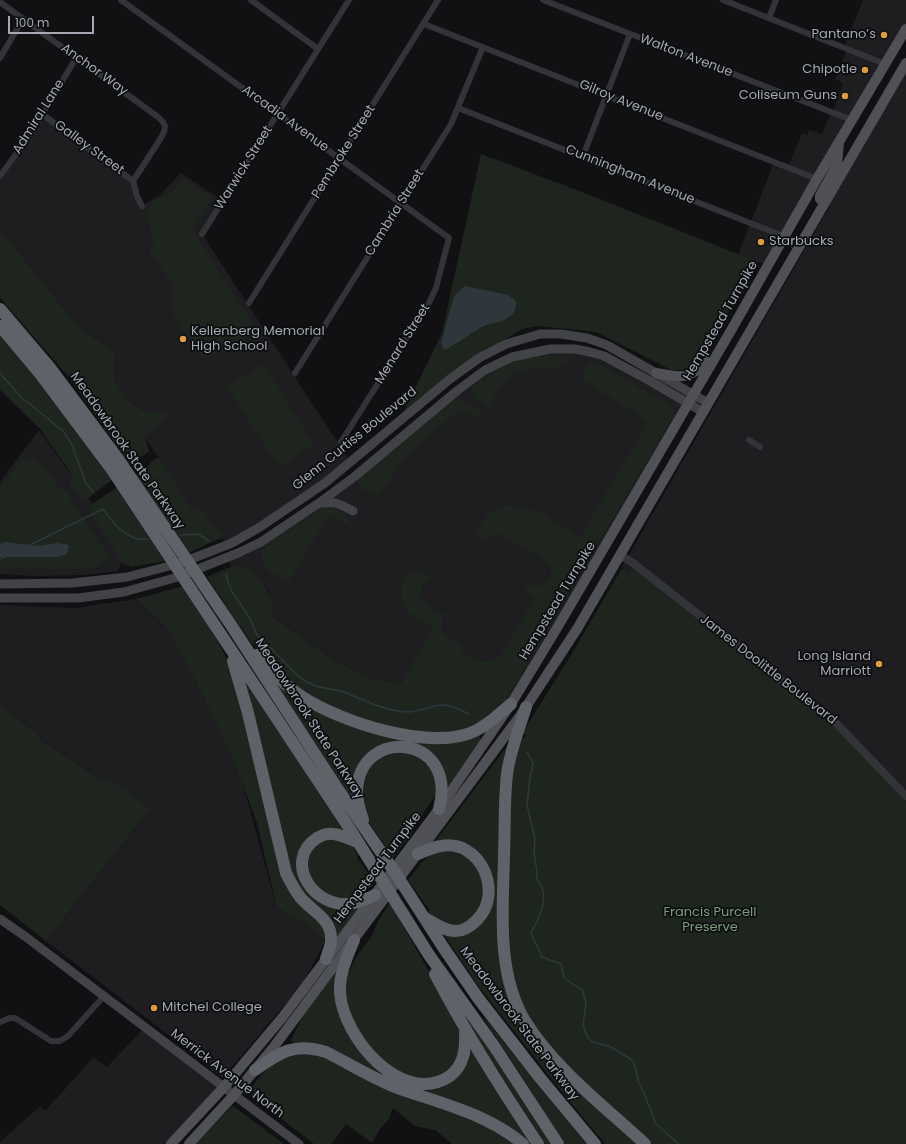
<!DOCTYPE html>
<meta charset="utf-8">
<style>
body{margin:0}
#map{position:relative;width:906px;height:1144px;overflow:hidden;background:#111113;font-family:Poppins,sans-serif}
canvas{display:block}
.scale{position:absolute;left:8px;top:16px;width:86px;height:18px;box-sizing:border-box;border:2px solid #a4a9b2;border-top:0;padding-left:5px;font-size:12px;line-height:14px;white-space:nowrap;color:#a4a9b2;-webkit-text-stroke:3px #0c0d0e;paint-order:stroke}
</style>
<div id="map">
<canvas width="906" height="1144"></canvas>
<div class="scale">100 m</div>
</div>
<script>
const context = document.querySelector('canvas').getContext('2d');
context.lineJoin = 'round';
function fill(path, color) {
  context.fillStyle = color;
  context.fill(path, 'evenodd');
}
function stroke(path, color, width, dash) {
  context.strokeStyle = color;
  context.lineWidth = width;
  context.lineCap = dash ? 'butt' : 'round';
  context.setLineDash(dash || []);
  context.stroke(path);
}
function drawText(font, color, halo, rows, align = 'center') {
  context.font = font + ' Poppins,sans-serif';
  context.lineWidth = 3.5;
  context.setLineDash([]);
  context.textBaseline = 'middle';
  context.strokeStyle = halo;
  context.fillStyle = color;
  for (const [text, x, y, turn = 0] of rows) {
    context.save();
    context.translate(x, y);
    context.rotate((+turn || 0) * Math.PI / 180);
    context.textAlign = isNaN(turn) ? turn : align;
    if (halo) context.strokeText(text, 0, 0);
    context.fillText(text, 0, 0);
    context.restore();
  }
}
fill(new Path2D(`
 M863 0H906V28L768 265 738 255 774 162 788 167 802 133 807 135 809 130 822 134 831 112 833 113 843 83 835 79 847 49 844 47Z
 M906 66V811L841 738 622 567 829 207 826 203Z
 M42 114 133 181 142 206 160 195 181 173 223 201 202 234 351 463 231 542 207 534 142 432 146 412 127 400 114 378 115 353 77 325 0 229V176Z
 M552 350 601 356 689 406 514 696 496 715 402 683 369 679 331 658 272 616 274 602 267 589 250 570 243 566 232 567 227 560 308 511 449 398 511 358Z
 M39 430 126 551 118 571 83 575 33 576 0 574V482Z
 M136 599 165 626 191 672 219 729 242 781 277 908 311 927 325 941 302 985 222 1078 183 1046 46 941 150 809 116 784 94 775 39 739 38 734 0 705V605L74 608Z
 M144 1028 223 1087 170 1144H0V1142L40 1106 45 1111 94 1057 107 1067Z`), '#1e1e20');
fill(new Path2D(`
 M481 154 587 194 758 262 699 361C691 369 682 371 671 370L596 332 537 326 522 329 483 353 399 421 442 333ZM508 295V318C495 322 482 327 470 333 461 339 455 346 444 350Z
 M182 178 212 198 192 229 254 326 249 337 235 341 208 357 199 356 172 312 173 284 149 251 155 242 146 215 154 201 174 191Z
 M0 229 77 325 115 353 114 378 127 400 146 412 170 414 145 436 149 451 131 466 68 376 0 298Z
 M0 335 39 383 112 480 87 499H82L69 484 72 475 41 430 0 390Z
 M546 356H564L569 360 568 362 560 364 558 369C536 366 515 368 500 387 496 393 493 400 489 407 480 402 471 398 472 386L502 366 519 359Z
 M590 362 599 364 671 406 674 411 669 423 505 700 476 725 477 727 428 736 342 714 291 683 268 661 250 641 207 577C218 573 231 564 243 566 252 568 270 592 273 601 275 605 273 611 272 616L331 658 369 679 402 683 433 627C427 623 411 616 406 610 400 602 398 586 405 577 409 572 417 570 422 569L425 576 435 578C429 579 424 581 422 587 415 603 434 609 445 615 434 632 451 639 463 647L461 652C475 660 486 668 501 655L535 598 525 591 529 584C545 593 559 573 546 561 543 558 537 556 533 553 523 547 513 542 504 536 496 533 490 535 485 540L476 536C482 515 499 501 521 507 527 509 533 511 539 512L580 537 648 422 581 378Z
 M263 364 314 444 279 467 227 387Z
 M460 399 481 412 478 419 460 409 405 457 380 496C367 491 359 492 357 477L452 400Z
 M29 457 36 459 59 487 67 492 71 501 107 553 109 558 99 567 78 569 0 567V488L17 465 23 460Z
 M156 458 160 459 191 508 205 513 223 537 188 553 135 475 145 468Z
 M117 487 165 561 132 567 123 564 89 511 91 505Z
 M327 505 343 514 352 525 351 527 329 515 289 581C272 573 264 572 261 552L268 544Z
 M627 567H628L627 571 629 573 632 569 636 571 839 731 906 803V1144H651L600 1098 552 1052 525 1012 515 990 507 946 509 776 518 742 527 735 525 734 521 735 568 660 621 570Z
 M183 586C202 614 220 642 234 674L284 876 323 922 325 941 311 927 277 908 257 823 242 782 219 729 191 672 165 626 136 599Z
 M242 681H245L347 833 338 832 304 848 311 892 355 906 358 910 337 937 296 888Z
 M274 681 292 694 411 740 479 733 481 740 447 789 426 751 380 749 352 798 337 778Z
 M0 705 38 734 39 739 94 775 116 784 133 795 150 809 46 941 0 905Z
 M508 745 501 926 521 1022 638 1144H605L566 1097 479 987 442 932 486 917 485 864 437 845V839Z
 M411 750 436 773V795L417 822 412 833 393 858 365 816 361 807 362 778 381 755Z
 M331 836 352 845 358 856 357 858 374 881C366 894 358 896 345 902L321 894 307 874 309 849Z
 M449 848 472 857 487 890 479 916 458 929 434 920 428 911 430 910 424 903 408 880 422 862 429 856Z
 M390 903 456 1019 462 1035 461 1053 445 1076 417 1081 383 1063 358 1035 346 1005V971L349 972 356 957 371 937 380 918Z
 M340 966V1012L390 1077 386 1079 295 1044 291 1040 303 1016Z
 M485 1018 538 1086 587 1144H564L544 1113 533 1094 484 1019Z
 M471 1023 554 1144H542L468 1025Z
 M473 1050 534 1144H528L423 1092V1089L437 1088 470 1051Z
 M295 1052 321 1055 471 1117 518 1144H452L435 1130 415 1126 393 1108 389 1119 380 1129 372 1143 346 1124 331 1144H314L253 1097 252 1089 251 1088 262 1074 273 1063Z
 M233 1106 284 1144H195Z`), '#1e251f');
fill(new Path2D(`
 M465 286 508 295 516 301C516 308 515 313 509 317 503 322 492 323 485 326 470 332 459 344 444 350L441 343 454 296Z
 M5 542 37 546 57 543 69 545 67 554 58 557H0V544Z`), '#2e373c');
stroke(new Path2D(`
 M0 373 21 397 63 431 71 443 86 483 93 492
 M180 535 198 534 209 541
 M28 546 103 509C114 524 127 542 148 539
 M0 559 7 556
 M226 574C230 595 240 601 250 619 253 623 253 628 256 633 260 640 266 644 273 650 285 662 295 677 311 684 321 689 333 688 344 692 364 700 385 711 407 712 420 712 432 705 443 705 452 705 461 710 469 714
 M527 752 533 763 530 778 527 805 535 839 534 852 537 872V879C551 894 540 917 531 933L542 957 561 964 564 978 582 990 586 1002 583 1025 588 1038 593 1042 611 1047 629 1058 634 1063 639 1083 644 1093 656 1124 679 1144`), '#2e373c', 1.5);
stroke(new Path2D(`
 M121 0 449 238 436 288 430 301 341 442
 M251 0 318 49
 M543 0 852 120
 M723 0 885 64
 M0 2 158 117 163 122 165 126
 M769 18 776 0
 M424 24 817 179
 M0 58 23 19
 M458 108 801 243
 M42 114 133 181 137 196 142 206
 M583 156 630 34
 M0 176 30 135 76 58
 M133 181 161 138 164 132 165 126
 M202 234 349 0
 M249 303 438 0
 M295 373 451 124 483 47
 M749 440 760 447
 M0 1022 10 1018H15L51 1041H60L68 1036 104 996`), '#333437', 6);
stroke(new Path2D(`
 M620 555 633 563 836 723 906 796`), '#333437', 8);
stroke(new Path2D(`
 M321 503C335 501 340 504 353 511
 M0 584 73 583 127 577 181 563 232 543 260 527 325 483 450 379 479 358 506 344 540 334H561L587 338 607 345 708 403
 M0 598H78L124 592 178 577 238 553 261 542 319 503 354 477 458 390 485 370 512 357 550 349H575L590 352 604 356 652 382 703 412
 M0 919 26 937 299 1144`), '#414347', 9);
stroke(new Path2D(`
 M824 204 820 199V196L837 165 839 142
 M656 373C680 378 691 380 709 360
 M171 1144 224 1087 282 1018 439 809 511 704 560 623 733 327 817 179 906 29
 M189 1144 234 1095 273 1048 520 716 577 629 906 63`), '#4f5156', 10);
stroke(new Path2D(`
 M0 309 51 369 116 456 231 625 337 788 396 874 443 947 478 998 540 1078 595 1144
 M0 326 40 374 112 470 348 826 429 955 494 1046 558 1144
 M257 655C270 670 284 685 301 696 340 722 434 753 477 730 489 724 500 713 511 704
 M233 661 248 713 286 873C290 881 294 889 300 897 311 911 331 918 331 938 332 944 328 952 326 959
 M526 707C519 729 510 751 507 774 504 801 505 829 504 855 503 910 496 972 525 1021 555 1069 604 1106 645 1144
 M363 820C360 811 357 802 357 792 358 726 459 733 439 809
 M357 842C350 839 342 835 334 834 328 833 322 835 317 838 282 861 314 912 355 903 362 901 369 898 375 895
 M418 854C425 851 433 847 441 846 481 839 504 893 477 920 471 926 464 931 456 931 444 931 434 923 425 918
 M354 940C347 957 339 974 340 993 343 1037 402 1108 450 1076 464 1065 466 1049 465 1032
 M435 974C466 1033 501 1089 538 1144
 M255 1070C280 1052 295 1042 326 1052 348 1063 372 1078 395 1087 439 1103 486 1113 523 1144`), '#5f6268', 12);
for (const [x, y, r, color] of [
 [884,35,4,"#df9e3d"],
 [865,70,4,"#df9e3d"],
 [845,96,4,"#df9e3d"],
 [761,242,4,"#df9e3d"],
 [183,339,4,"#df9e3d"],
 [879,664,4,"#df9e3d"],
 [154,1008,4,"#df9e3d"]
]) {
  const dot = new Path2D();
  dot.arc(x, y, r, 0, 2 * Math.PI);
  context.fillStyle = color;
  context.fill(dot);
  stroke(dot, '#0c0d0e', 1.5);
}
drawText('13px', '#a4a9b2', '#0c0d0e', [
 ["Pantano’s",876,35],
 ["Chipotle",857,70],
 ["Coliseum Guns",837,96],
 ["Starbucks",769,242,"left"],
 ["Kellenberg Memorial",191,332,"left"],
 ["High School",191,347,"left"],
 ["Long Island",871,657],
 ["Marriott",871,672],
 ["Mitchel College",162,1008,"left"]
], 'right');
drawText('13px', '#a4a9b2', '#0c0d0e', [
 ["Walton Avenue",686,56,21],
 ["Anchor Way",94,70,36],
 ["Gilroy Avenue",621,101,22],
 ["Admiral Lane",39,117,-58],
 ["Arcadia Avenue",285,119,36],
 ["Galley Street",89,148,36],
 ["Pembroke Street",344,152,-58],
 ["Warwick Street",244,168,-58],
 ["Cunningham Avenue",630,175,22],
 ["Cambria Street",395,213,-58],
 ["Hempstead Turnpike",721,321,-60],
 ["Menard Street",403,344,-58],
 ["Glenn Curtiss Boulevard",355,439,-39],
 ["Meadowbrook State Parkway",127,451,55],
 ["Hempstead Turnpike",558,601,-59],
 ["James Doolittle Boulevard",768,670,38],
 ["Meadowbrook State Parkway",309,719,57],
 ["Hempstead Turnpike",378,868,-53],
 ["Meadowbrook State Parkway",519,1024,53],
 ["Merrick Avenue North",227,1074,37]
]);
drawText('13px', '#7d9b7d', '#0c0d0e', [
 ["Francis Purcell",710,913],
 ["Preserve",710,928]
]);
</script>
